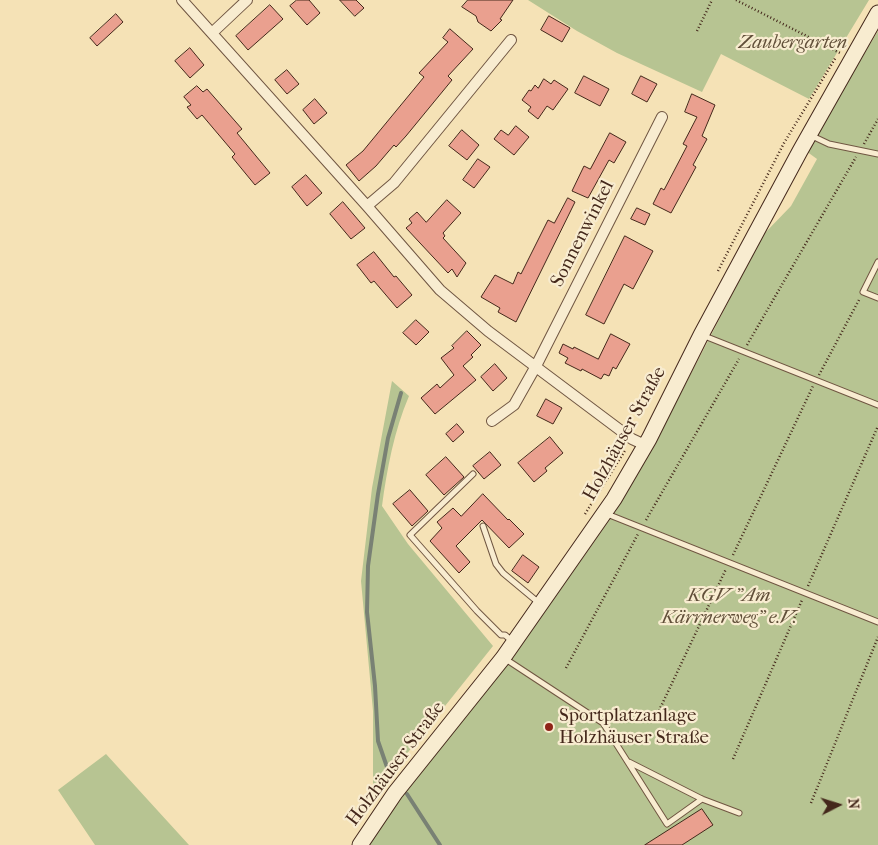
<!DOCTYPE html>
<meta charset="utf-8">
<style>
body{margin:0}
#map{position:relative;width:878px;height:845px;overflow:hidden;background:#f5e2b6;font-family:"IM FELL French Canon",serif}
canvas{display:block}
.north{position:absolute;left:813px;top:780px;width:50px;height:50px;-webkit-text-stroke:4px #f8ecd0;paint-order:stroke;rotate:85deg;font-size:14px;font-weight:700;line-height:20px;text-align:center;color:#44281b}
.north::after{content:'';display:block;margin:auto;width:18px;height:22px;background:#44281b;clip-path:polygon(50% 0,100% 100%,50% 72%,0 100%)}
</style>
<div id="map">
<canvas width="878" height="845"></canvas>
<div class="north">N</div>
</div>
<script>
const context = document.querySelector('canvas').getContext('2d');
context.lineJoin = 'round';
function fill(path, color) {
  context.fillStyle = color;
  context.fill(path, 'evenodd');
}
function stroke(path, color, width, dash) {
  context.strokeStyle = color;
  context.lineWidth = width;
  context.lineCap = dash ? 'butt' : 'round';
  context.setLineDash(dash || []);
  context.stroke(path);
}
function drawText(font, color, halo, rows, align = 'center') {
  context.font = font + ' "IM FELL French Canon",serif';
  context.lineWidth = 4.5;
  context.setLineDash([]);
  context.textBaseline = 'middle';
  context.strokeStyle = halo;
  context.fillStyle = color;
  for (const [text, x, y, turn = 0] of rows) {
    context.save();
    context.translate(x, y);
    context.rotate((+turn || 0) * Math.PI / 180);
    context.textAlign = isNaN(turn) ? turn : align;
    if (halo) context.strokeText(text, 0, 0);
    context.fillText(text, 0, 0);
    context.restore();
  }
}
fill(new Path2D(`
 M528 0H869L809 99 721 54 702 92 617 53 577 31Z
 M878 31V845H369L400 798 514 656 615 512 668 418 763 235 791 206 817 159 806 151Z
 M392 381 409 396C394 431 387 469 382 506L408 544 493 646 373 796V711L361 581 372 488Z
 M106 754 189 845H95L58 790Z`), '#b7c492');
stroke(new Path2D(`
 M387 767 378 741 375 686 367 612 368 566 378 494 388 438 401 393
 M407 794 440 845`), '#798174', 4);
const building = new Path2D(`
 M297 0H309L320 13 307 25 290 6Z
 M340 0H356L364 8 355 16Z
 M468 0H513L500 19 502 20 491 31 478 22 476 16 462 7Z
 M270 5 283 19 248 50 236 36Z
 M116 14 123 22 97 46 90 38Z
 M549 16 570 28 562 42 541 30Z
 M450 29 473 49 448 76 452 80 406 136 396 147 394 145 376 166 359 181 346 165 363 151 424 77 419 73 448 42 443 38Z
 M190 48 204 65 190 78 175 61Z
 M287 70 299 84 287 94 275 80Z
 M584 76 609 89 600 106 575 93Z
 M641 76 657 84 647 102 632 94Z
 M544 79 551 84 554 80 568 89 553 110 547 106 538 119 528 111 531 107 522 100 529 90 531 91 535 85 538 88Z
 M197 86 203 92 207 89 242 129 237 133 270 173 255 185 232 157 235 154 202 115 197 119 187 107 191 105 184 97Z
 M692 94 715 105 702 136 707 139 693 165 696 167 671 213 653 204 661 188 664 190 687 146 683 144 697 117 685 112Z
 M315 99 327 113 314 124 303 110Z
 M516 126 529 137 514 155 494 139 501 130 508 135Z
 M462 130 479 145 467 160 449 146Z
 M610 133 626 142 614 163 609 160 588 198 572 191 584 166 590 169Z
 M478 159 490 167 474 188 463 180Z
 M306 175 322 193 307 206 292 187Z
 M568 198 575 202 516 322 498 312 500 308 481 297 495 275 513 284 518 272 521 274 548 220 554 223Z
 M447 200 461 213 443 233 445 236 443 238 466 263 457 277 452 269 448 273 406 228 412 223 409 219 417 212 426 222Z
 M343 202 365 228 351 239 330 214Z
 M637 208 650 214 645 225 631 219Z
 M625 236 653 251 633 289 624 284 604 324 586 315Z
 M374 252 394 277 396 276 412 295 397 308 374 281 371 283 357 265Z
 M416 320 429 332 416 345 403 333Z
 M467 331 481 345 471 355 473 357 463 366 476 380 435 414 421 398 437 384 440 388 454 375 441 358 454 348 452 346Z
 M611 334 630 344 616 369 613 367 609 376 604 374 601 379 582 369 581 371 565 363 568 358 559 353 563 344 573 349 574 347 598 359Z
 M495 364 507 378 493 391 481 377Z
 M546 399 562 408 553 424 537 416Z
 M457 424 464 432 453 442 446 434Z
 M550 437 563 453 545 468 547 471 534 482 518 463Z
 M490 452 501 465 484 479 473 466Z
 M446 457 464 477 444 495 426 475Z
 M410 490 428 511 412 526 393 504Z
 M483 494 508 520 509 519 524 534 509 548 482 520 456 546 470 562 459 573 430 541 442 528 437 522 453 508 461 516Z
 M523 555 539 567 528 583 512 571Z
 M702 809 713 825 682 845H645Z`);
fill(building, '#eaa08f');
stroke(building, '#44281b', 1);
const lane = new Path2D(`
 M810 135 829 144 878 154
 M878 262 863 292 878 298
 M702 335 878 405
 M473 474 410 535 477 611 501 635H505L512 641
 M607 514 878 622
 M483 526 496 564 503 573 539 603
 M504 658 603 723 667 824 702 799
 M629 762 702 799 739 813`);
const street = new Path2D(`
 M182 0 367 206 440 290 488 331 632 439 645 445
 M212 33 247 0
 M367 206 394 183 511 40
 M492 421 514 405 536 366 662 117`);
const secondary = new Path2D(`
 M360 845 395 793 503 658 614 499 649 439 701 335 800 151 878 13`);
stroke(lane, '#705642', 7);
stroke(street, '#705642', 12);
stroke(secondary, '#44281b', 17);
stroke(new Path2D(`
 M736 0 840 53
 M697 31 712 0
 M864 144 878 119
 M718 271 784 143 836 57
 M747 345 856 157
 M819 375 860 298
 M585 514 626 449
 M646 520 739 359
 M733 555 813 386
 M808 586 878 426
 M566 668 638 534
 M656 717 726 569
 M733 759 802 600
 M811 803 878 637`), '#44281b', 2.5, [1, 2.5]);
stroke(lane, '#f8ecd0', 5);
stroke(street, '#f8ecd0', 10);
stroke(secondary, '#f8ecd0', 15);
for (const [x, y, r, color] of [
 [549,727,5,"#8f2418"]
]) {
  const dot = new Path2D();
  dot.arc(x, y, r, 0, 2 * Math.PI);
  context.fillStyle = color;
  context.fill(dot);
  stroke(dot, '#f8ecd0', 2);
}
drawText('italic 19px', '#614f39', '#f8ecd0', [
 ["Zaubergarten",793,43],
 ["KGV \"Am",729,596],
 ["Kärrnerweg\" e.V.",729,618]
]);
drawText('19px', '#44281b', '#f8ecd0', [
 ["Sonnenwinkel",583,234,-63],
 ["Holzhäuser Straße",625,434,-61],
 ["Holzhäuser Straße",396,764,-53]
]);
drawText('19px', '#44281b', '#f8ecd0', [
 ["Sportplatzanlage",559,716],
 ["Holzhäuser Straße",559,738]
], 'left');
</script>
